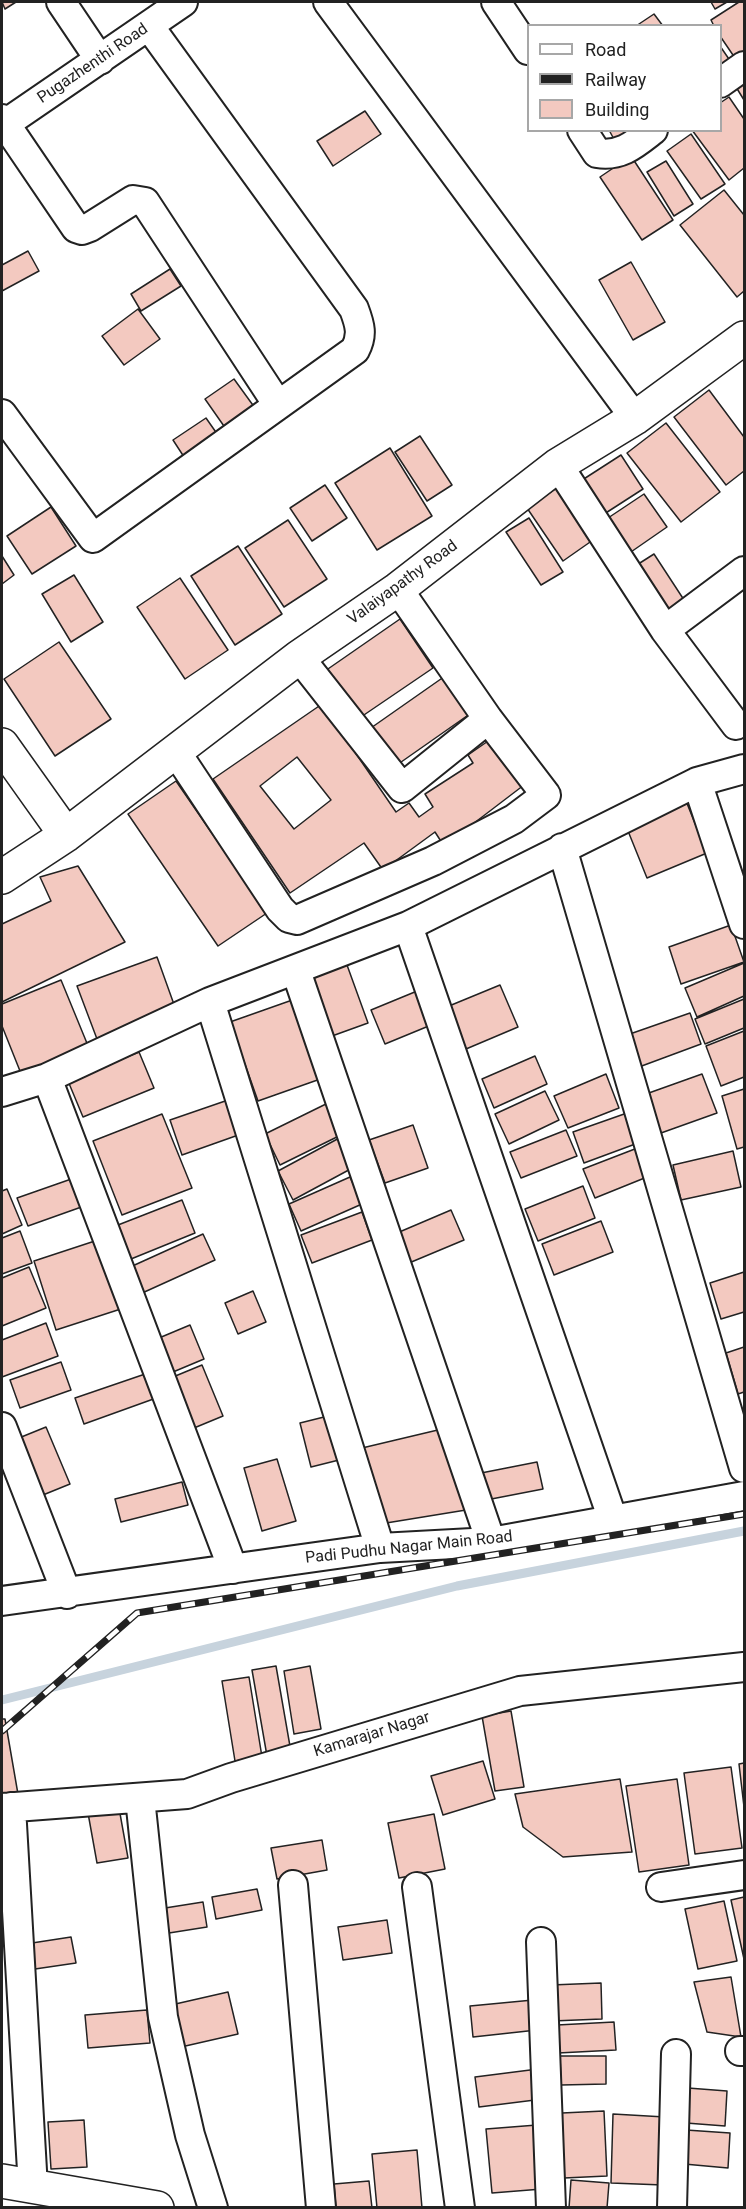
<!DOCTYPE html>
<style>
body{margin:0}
#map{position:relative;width:746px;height:2209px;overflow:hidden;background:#fff;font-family:Roboto,sans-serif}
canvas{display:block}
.frame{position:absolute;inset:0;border:3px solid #222;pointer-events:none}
.legend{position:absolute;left:527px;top:24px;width:195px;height:108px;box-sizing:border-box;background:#fff;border:2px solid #a7a7a7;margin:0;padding:8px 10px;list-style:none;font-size:18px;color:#222}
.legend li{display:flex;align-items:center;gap:12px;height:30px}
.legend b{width:30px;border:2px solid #a7a7a7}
</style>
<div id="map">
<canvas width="746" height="2209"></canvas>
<div class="frame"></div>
<ul class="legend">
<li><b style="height:8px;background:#fff"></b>Road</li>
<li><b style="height:8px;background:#222"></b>Railway</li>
<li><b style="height:16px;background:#f3c9c0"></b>Building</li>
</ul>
</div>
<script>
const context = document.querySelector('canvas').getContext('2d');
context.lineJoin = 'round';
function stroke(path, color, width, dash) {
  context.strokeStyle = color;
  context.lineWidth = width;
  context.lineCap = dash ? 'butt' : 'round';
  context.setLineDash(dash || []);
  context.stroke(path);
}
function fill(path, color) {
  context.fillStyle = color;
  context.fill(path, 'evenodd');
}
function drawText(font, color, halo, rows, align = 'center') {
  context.font = font + ' Roboto,sans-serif';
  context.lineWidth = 4.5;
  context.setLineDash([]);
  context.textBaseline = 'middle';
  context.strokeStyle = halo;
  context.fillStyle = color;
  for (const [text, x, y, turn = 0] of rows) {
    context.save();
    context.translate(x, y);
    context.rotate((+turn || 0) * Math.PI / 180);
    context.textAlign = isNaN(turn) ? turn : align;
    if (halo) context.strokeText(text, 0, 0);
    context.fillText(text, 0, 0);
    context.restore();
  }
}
stroke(new Path2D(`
 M2 1700 457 1586 744 1531`), '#c7d3dd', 9);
const building = new Path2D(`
 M2 2H16L5 9Z
 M711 2H727L715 9Z
 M739 2H744V51L735 58 720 36V26H714L711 20Z
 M654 14 663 26H636Z
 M720 46 733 65 720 74Z
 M744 82V100L736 87Z
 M729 97 744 119V168L729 180 692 130H720V103Z
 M365 111 381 134 333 166 317 141Z
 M609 130H637L616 143Z
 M691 134 725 184 701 199 667 151Z
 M631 156 673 220 642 240 600 177Z
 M666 161 693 204 674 216 647 172Z
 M724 190 744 215V291L737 297 680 225Z
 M28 251 39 271 2 291V265Z
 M631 262 665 322 633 340 599 280Z
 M170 269 181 286 141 311 131 294Z
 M138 309 160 339 124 365 102 336Z
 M234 379 255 408 226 429 205 399Z
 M709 390 744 437V471L726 485 674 417Z
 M206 418 220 438 186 460 173 440Z
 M666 423 720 492 681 522 627 453Z
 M420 436 452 485 427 501 395 452Z
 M390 448 432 516 377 550 335 483Z
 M621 455 643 489 598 518 576 484Z
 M325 485 347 518 312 541 290 508Z
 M557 488 593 540 563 561 527 508Z
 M644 494 667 527 628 554 605 520Z
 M51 507 76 546 32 574 7 536Z
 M529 518 563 572 541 585 506 532Z
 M288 520 327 579 284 607 245 548Z
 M238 546 282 614 235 645 191 576Z
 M654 554 686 603 664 617 632 568Z
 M2 556 14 575 2 584Z
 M74 575 103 622 71 642 42 594Z
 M180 578 228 650 185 679 137 607Z
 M400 619 433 668 358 719 325 671Z
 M59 642 111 719 55 756 4 679Z
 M448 674 474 711 394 767 368 730Z
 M322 704 396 812 409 803 419 817 433 807 425 794 473 763 468 755 491 739 524 785 444 846 435 832 383 870 364 843 290 893 213 779ZM297 757 331 800 294 829 260 786Z
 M176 781 267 913 218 946 128 814Z
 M686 801 707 853 647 878 626 826Z
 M78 866 125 942 2 1002V924L51 901 40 877Z
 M731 925 744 962 681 984 669 947Z
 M157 957 176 1010 97 1039 77 986Z
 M744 963V996L697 1017 685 988Z
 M347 965 368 1023 332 1036 311 978Z
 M61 980 91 1053 24 1081 2 1026V1004Z
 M500 985 518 1027 466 1049 449 1006Z
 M422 989 436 1023 385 1044 371 1010Z
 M298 998 326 1077 258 1101 230 1022Z
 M744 999V1028L705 1044 695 1019Z
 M690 1013 701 1044 639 1067 627 1035Z
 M744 1031V1077L721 1086 706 1046Z
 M139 1052 154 1088 83 1117 68 1081Z
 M535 1056 547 1084 494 1108 482 1079Z
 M606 1074 619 1108 568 1128 554 1096Z
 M702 1074 717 1113 661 1133 646 1094Z
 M744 1089V1147L737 1149 722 1096Z
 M545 1091 559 1120 509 1144 495 1114Z
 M231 1099 244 1133 182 1155 170 1120Z
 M330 1102 345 1133 280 1165 265 1134Z
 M627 1113 638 1143 584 1163 573 1132Z
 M162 1114 192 1188 122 1215 93 1141Z
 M413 1125 428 1168 385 1183 369 1140Z
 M566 1130 577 1156 521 1178 510 1152Z
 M343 1136 358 1165 293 1200 278 1171Z
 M640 1147 652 1175 595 1198 583 1169Z
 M733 1151 741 1187 681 1200 673 1165Z
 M77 1177 87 1205 28 1226 17 1198Z
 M350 1177 362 1204 301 1231 289 1204Z
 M583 1186 595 1218 538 1241 525 1209Z
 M7 1189 22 1225 2 1234V1191Z
 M182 1200 195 1233 131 1259 118 1225Z
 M451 1210 464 1240 409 1263 397 1233Z
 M362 1212 372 1240 312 1263 301 1235Z
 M601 1221 613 1252 554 1275 542 1244Z
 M20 1231 32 1263 2 1274V1238Z
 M203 1234 215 1260 140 1294 128 1268Z
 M107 1237 130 1306 56 1330 34 1261Z
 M29 1267 46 1308 2 1326V1278Z
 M744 1272V1312L721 1319 710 1283Z
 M253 1291 266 1322 238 1334 225 1303Z
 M46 1323 58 1356 2 1377V1340Z
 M190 1325 204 1359 173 1372 159 1338Z
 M744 1347V1392L738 1394 726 1353Z
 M61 1362 71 1390 20 1408 10 1380Z
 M202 1365 223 1416 194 1428 173 1377Z
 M151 1372 159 1397 84 1424 75 1398Z
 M328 1416 339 1460 311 1467 300 1423Z
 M46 1427 70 1484 38 1497 14 1440Z
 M442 1429 466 1510 380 1524 362 1448Z
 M277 1459 296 1521 262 1531 244 1468Z
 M537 1462 543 1489 481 1501 476 1474Z
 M182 1482 188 1505 121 1522 115 1499Z
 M276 1666 291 1752 267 1756 252 1670Z
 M310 1666 321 1729 294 1734 284 1671Z
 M249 1677 262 1757 235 1761 222 1681Z
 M511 1711 524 1787 495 1791 482 1716Z
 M2 1719H5L19 1800 2 1803Z
 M483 1761 495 1799 443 1815 431 1776Z
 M744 1763V1807L739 1764Z
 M731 1767 742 1848 695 1854 684 1773Z
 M620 1779 632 1852 563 1857 523 1827 515 1794Z
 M677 1779 689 1865 639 1872 626 1786Z
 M119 1808 128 1858 97 1863 88 1813Z
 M434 1814 445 1869 399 1878 388 1823Z
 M322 1840 327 1870 277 1879 271 1848Z
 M257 1889 262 1910 216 1919 212 1897Z
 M744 1897V1959L731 1900Z
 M724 1901 737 1961 698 1969 685 1909Z
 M203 1902 207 1927 169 1933 165 1908Z
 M387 1920 392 1953 343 1960 338 1927Z
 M71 1937 76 1963 35 1969 32 1943Z
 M731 1977 741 2037 707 2032 694 1982Z
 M601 1983 602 2019 552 2021 551 1985Z
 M228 1992 238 2034 181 2047 171 2005Z
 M533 2000 537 2030 473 2037 470 2006Z
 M147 2010 150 2043 88 2048 85 2015Z
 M614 2022 616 2050 558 2053 557 2025Z
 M560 2056H606V2084L561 2085Z
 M538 2069 543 2099 479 2107 475 2077Z
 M688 2088 727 2091 725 2126 686 2123Z
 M604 2111 607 2176 564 2178 562 2113Z
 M613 2114 665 2117 663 2185 611 2183Z
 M84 2120 87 2167 51 2169 48 2122Z
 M537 2125 542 2189 492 2193 486 2129Z
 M686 2130 730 2133 728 2168 684 2164Z
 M417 2150 422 2208H377L372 2154Z
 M571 2180 609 2183 607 2208H569Z
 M369 2181 372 2208H336L334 2184Z`);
fill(building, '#f3c9c0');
stroke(building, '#222', 1.5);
const street = new Path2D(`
 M61 2 100 60
 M328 2 635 418
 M496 2 528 50
 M720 83 744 66
 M2 119 76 228 82 230 90 227 133 200 145 202 278 405
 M2 126 183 2
 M582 130 597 153C621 157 635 144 653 130
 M2 414 93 538 355 350C363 335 360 325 354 309L149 26
 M558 465 665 630 736 725
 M665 630 744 571
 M299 657 402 788 488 719
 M176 752 280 909 289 918 297 920 433 861 514 819 546 795 488 719 398 589
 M697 782 744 924
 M562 848 744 1468
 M408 926 613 1520
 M296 971 491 1542
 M210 1002 380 1548
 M47 1078 233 1569
 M2 1092 47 1078 210 1002 408 926 697 782 744 769
 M2 1427 67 1594
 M2 1601 380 1548 491 1542 744 1496
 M140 1798 163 2017 190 2135 213 2208
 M11 1807 33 2188
 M2 1808 187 1794 231 1778 520 1691 744 1667
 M293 1885 321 2208
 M417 1887 460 2208
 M661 1887 744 1875
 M541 1942 551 2208
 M740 2051H744
 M672 2208 676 2054`);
const secondary = new Path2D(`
 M2 745 66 835
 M2 877 66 835 299 657 398 589 558 465 635 418 744 338
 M2 2181 157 2208`);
stroke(street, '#222', 32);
stroke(secondary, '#222', 36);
stroke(street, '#fff', 28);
stroke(secondary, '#fff', 33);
const rail = new Path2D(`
 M2 1731 137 1613 744 1514`);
stroke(rail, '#222', 7);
stroke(rail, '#fff', 4.5, [14]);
drawText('16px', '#222', '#fff', [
 ["Pugazhenthi Road",93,64,-34],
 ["Valaiyapathy Road",403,583,-36],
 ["Padi Pudhu Nagar Main Road",409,1548,-6],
 ["Kamarajar Nagar",372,1735,-17]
]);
</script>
